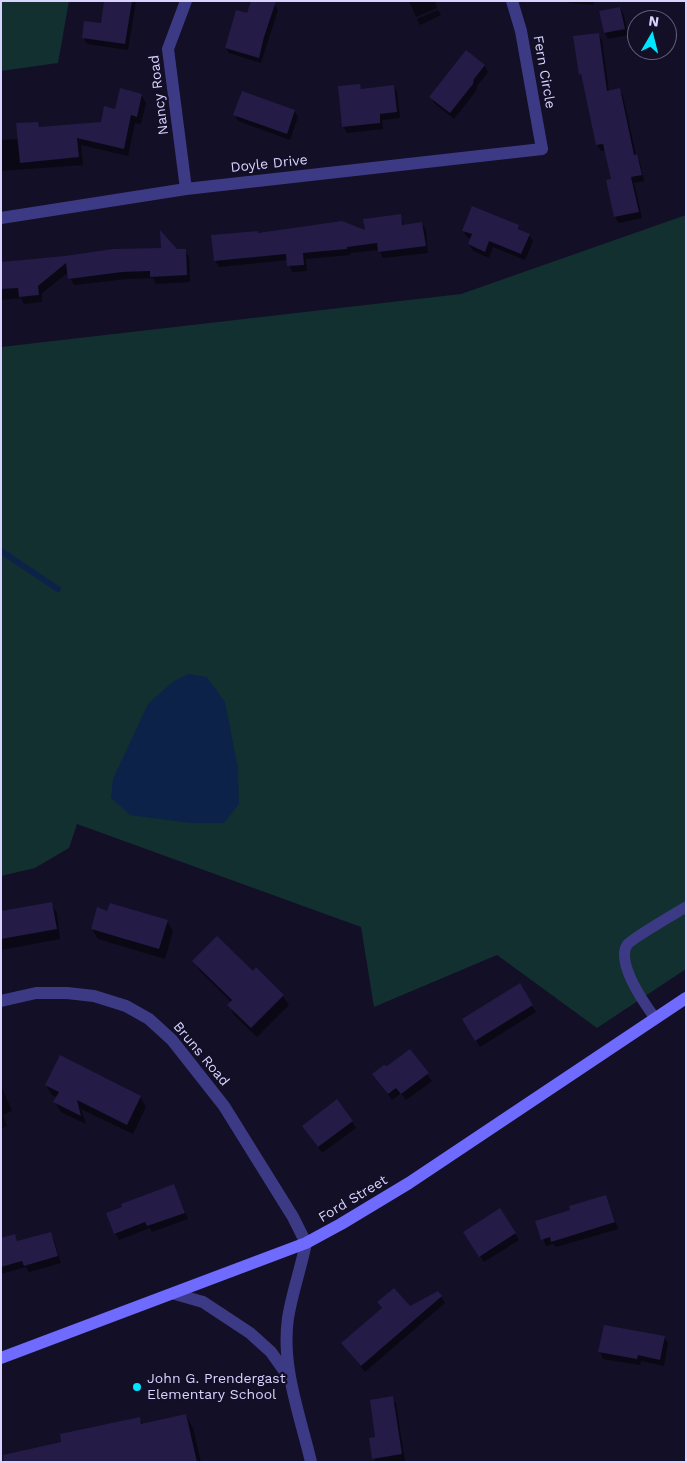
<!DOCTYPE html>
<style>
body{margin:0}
#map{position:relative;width:687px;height:1463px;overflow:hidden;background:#130f26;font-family:"Work Sans",sans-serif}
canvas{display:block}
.frame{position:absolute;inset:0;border:2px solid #d9d4ff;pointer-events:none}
.north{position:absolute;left:627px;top:10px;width:50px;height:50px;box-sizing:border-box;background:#130f26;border:1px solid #625e7d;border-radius:50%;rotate:8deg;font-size:14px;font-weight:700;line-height:20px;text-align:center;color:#d9d4ff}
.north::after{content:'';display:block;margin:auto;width:18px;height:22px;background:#00e5ff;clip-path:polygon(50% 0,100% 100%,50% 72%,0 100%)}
</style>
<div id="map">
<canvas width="687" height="1463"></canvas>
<div class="frame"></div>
<div class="north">N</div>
</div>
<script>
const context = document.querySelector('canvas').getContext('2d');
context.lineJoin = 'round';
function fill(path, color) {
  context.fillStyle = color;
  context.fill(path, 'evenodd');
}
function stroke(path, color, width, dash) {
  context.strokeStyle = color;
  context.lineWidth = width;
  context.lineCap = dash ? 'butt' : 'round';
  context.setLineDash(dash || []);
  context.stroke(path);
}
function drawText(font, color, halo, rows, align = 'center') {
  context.font = font + ' "Work Sans",sans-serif';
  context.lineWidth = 4.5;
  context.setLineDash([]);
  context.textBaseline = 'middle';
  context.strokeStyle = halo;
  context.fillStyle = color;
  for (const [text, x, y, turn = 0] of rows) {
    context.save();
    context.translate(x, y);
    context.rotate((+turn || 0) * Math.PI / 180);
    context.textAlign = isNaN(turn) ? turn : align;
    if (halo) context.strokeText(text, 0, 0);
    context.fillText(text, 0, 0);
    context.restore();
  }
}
fill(new Path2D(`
 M1 1H69L58 63 1 71Z
 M686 215V969L597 1028 497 955 374 1007 361 927 77 824 69 848 35 868 1 876V347L461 294Z`), '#12302f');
fill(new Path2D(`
 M188 674 207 677 225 702 238 768 239 804 224 823H190L130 815 111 798 113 779 148 704 171 683Z`), '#0c2248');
fill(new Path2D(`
 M106 1H136L128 50 87 44 83 37 102 25Z
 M409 1H435L437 8 416 17Z
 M568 1H594V5L569 3Z
 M274 4 278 10 261 63 229 53 226 48 248 15Z
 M620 8 624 15 628 35 608 39 605 33Z
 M438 10 441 15 420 25 417 19Z
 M598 34 602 40 609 92 620 90 623 96 636 155 640 162 644 181 634 183 642 218 619 223 615 217 607 181 613 180 606 150 601 151 597 145 583 80 580 74Z
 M484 65 488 72 477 86 476 91 454 119 434 103 431 97Z
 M359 85 362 90 394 86 397 93 400 118 382 120 383 129 347 133 343 126Z
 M141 95 146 103 141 124 135 123 128 156 81 145 83 165 1 171V140L19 139 37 123 40 128 102 123 116 110Z
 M295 111 298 117 290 140 238 121 235 115Z
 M400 216 404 226 422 223 426 230 428 253 383 258 379 250 350 253V255L306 259 307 271 292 272 288 260 219 267 215 260 258 232 259 234 366 232Z
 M518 226 521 232 529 235 533 241 525 260 493 247 489 258 473 251 469 244 471 239 467 237 463 231Z
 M185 250 189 257 190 282 156 284 153 278 127 279 74 285 70 278 69 272 42 293V302L24 304 21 298 1 300V263Z
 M51 904 57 913 60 939 1 950V913Z
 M108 912 167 921 173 931 165 959 98 939 92 929Z
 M194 961 253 972 256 969 283 996 289 1005 257 1037 234 1015 229 1005 231 1002 200 971Z
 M519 985 536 1012 480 1047 463 1020Z
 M410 1051 432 1081 406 1100 401 1093 392 1100 378 1081 387 1067Z
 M1 1085 12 1111 3 1115 7 1126 1 1129Z
 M46 1085 140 1097 146 1107 133 1134 81 1109 86 1124 61 1112 55 1102 57 1097 52 1095Z
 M352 1121 356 1128 322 1153 307 1132Z
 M174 1186 188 1219 152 1232 150 1228 119 1240 115 1233Z
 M606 1196 609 1203 618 1229 556 1247 554 1244 546 1246 536 1221 572 1210Z
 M500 1210 519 1240 484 1262 469 1239Z
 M50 1233 54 1240 61 1263 29 1272 26 1267 1 1274V1239L14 1235 18 1242Z
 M438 1292 445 1303 365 1372 342 1343 382 1309 378 1303 409 1307Z
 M664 1337 668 1343 664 1366 641 1361 640 1365 603 1359 600 1352Z
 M392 1398 396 1404 405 1461 375 1462 370 1439 376 1438Z
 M186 1415 193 1428 201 1462H22L63 1443 139 1418 143 1425Z`), '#0007');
stroke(new Path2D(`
 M1 551 58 589`), '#0c2248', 6);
fill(new Path2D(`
 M104 1H132L125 44 82 38 84 21 101 23Z
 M251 1H276L264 37 259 58 225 48 236 10 247 13Z
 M620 7 625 29 604 33 599 11Z
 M599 33 607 91 620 88 634 155 637 154 642 175 631 177 639 212 614 217 606 180 611 179 603 144 596 145 581 74 579 75 573 36Z
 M466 50 485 65 474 79 473 84 450 113 429 97Z
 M360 84 361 89 394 85 397 112 380 114V123L342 127 338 86Z
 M120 88 142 94 137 117 131 115 124 149 77 138 79 157 20 163 16 123 38 122 39 127 101 122 104 106 115 109Z
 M242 91 295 110 287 134 233 115Z
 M472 206 519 225 518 229 530 234 521 254 489 241 485 252 468 244 472 234 462 231Z
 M401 214 402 225 422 222 426 246 378 252 377 243 347 247V249L303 253 304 265 287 266 286 254 214 261 211 235 258 231V233L342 221 365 230 363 219Z
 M160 230 177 249H186L187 275 150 277V271L122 272 68 279 66 263 38 286 39 295 19 297 18 288 1 289V262L65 256 113 249 161 248Z
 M52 902 57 929 1 939V911Z
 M110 903 168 920 159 949 91 929 97 907 107 911Z
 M217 936 253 971 256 967 284 995 251 1028 227 1005 232 1000 192 961Z
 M520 983 533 1005 475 1041 462 1019Z
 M410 1049 429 1073 401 1094 396 1088 388 1094 372 1074 384 1065 387 1066Z
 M60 1055 141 1096 127 1125 77 1100 81 1116 53 1102 59 1092 45 1085Z
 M337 1099 353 1121 318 1147 302 1126Z
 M174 1184 185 1213 147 1226 145 1222 114 1234 106 1213 122 1207 121 1204Z
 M606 1195 615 1222 551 1242 550 1237 541 1240 535 1221 570 1210 569 1206Z
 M500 1208 516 1233 479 1257 463 1232Z
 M51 1232 58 1256 24 1266 22 1261 1 1267V1238L15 1234 17 1241Z
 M394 1288 410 1306 438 1291 442 1296 361 1366 341 1343 382 1308 377 1302Z
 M604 1325 665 1336 660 1360 638 1355 637 1359 598 1352Z
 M393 1396 402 1454 372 1459 369 1438 375 1437 370 1400Z
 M186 1414 197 1462H4L3 1455 61 1442 60 1434 140 1417 141 1424Z`), '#241b47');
stroke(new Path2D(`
 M655 1018C644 1003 616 963 627 945 631 939 676 913 686 907`), '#3d3a85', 11);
stroke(new Path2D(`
 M186 1 168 49 186 189
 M1 218 186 189 542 149 521 31 512 1
 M1 1001 36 993H67L94 996 126 1006 149 1019 172 1040 224 1106 293 1217 306 1243C301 1268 292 1293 288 1318 281 1367 300 1415 311 1462
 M175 1294 203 1302 250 1333 271 1352 290 1379`), '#3d3a85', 12);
stroke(new Path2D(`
 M1 1358 306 1243 341 1224 409 1183 686 998`), '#6f6bff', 12);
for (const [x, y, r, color] of [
 [137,1387,5,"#00e5ff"]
]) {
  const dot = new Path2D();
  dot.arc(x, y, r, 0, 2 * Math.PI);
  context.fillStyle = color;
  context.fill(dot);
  stroke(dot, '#130f26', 2);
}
drawText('14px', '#d9d4ff', '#130f26', [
 ["Fern Circle",544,72,80],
 ["Nancy Road",159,95,-97],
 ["Doyle Drive",269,164,-6],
 ["Bruns Road",201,1054,50],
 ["Ford Street",353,1199,-31]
]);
drawText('14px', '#d9d4ff', '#130f26', [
 ["John G. Prendergast",147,1379],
 ["Elementary School",147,1395]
], 'left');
</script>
